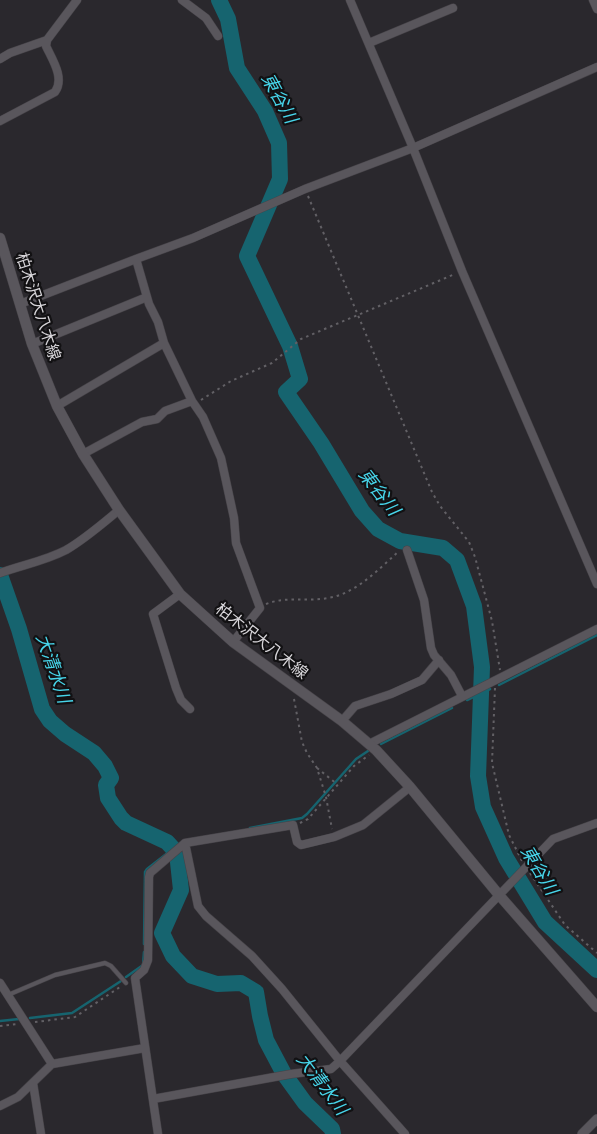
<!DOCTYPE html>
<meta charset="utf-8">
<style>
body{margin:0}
canvas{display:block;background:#2a282d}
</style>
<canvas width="597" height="1134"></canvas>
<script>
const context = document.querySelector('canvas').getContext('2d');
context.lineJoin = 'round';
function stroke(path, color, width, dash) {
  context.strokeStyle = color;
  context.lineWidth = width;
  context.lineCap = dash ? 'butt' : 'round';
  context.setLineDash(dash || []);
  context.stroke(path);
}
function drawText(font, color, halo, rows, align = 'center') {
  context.font = font + ' "Sofia Sans Condensed","Noto Sans JP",sans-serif';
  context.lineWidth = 4.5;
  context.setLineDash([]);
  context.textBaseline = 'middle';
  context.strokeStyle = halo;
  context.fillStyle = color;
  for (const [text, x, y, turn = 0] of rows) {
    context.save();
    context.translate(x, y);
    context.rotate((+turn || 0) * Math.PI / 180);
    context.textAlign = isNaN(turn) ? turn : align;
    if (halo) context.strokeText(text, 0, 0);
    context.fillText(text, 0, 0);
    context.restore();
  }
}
stroke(new Path2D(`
 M499 685 597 635
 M467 700 490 689
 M381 744 452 708
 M250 828 302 818 307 814 356 759 368 751
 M144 944 145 872 147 869 183 841
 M126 977 143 965 144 952
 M30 1018 72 1013 121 981
 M0 1021 19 1019`), '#16646f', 2.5);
stroke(new Path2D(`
 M219 0 228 19 237 68 265 111 279 143 280 179 247 256 290 346 300 379 286 392 321 443 362 511 378 529 400 541 443 548 457 560 474 606 482 667 478 776 483 807 506 858 545 922 597 970
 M0 575 19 629 42 709 50 721 65 734 94 753 105 766 111 778 106 785 108 798 121 818 126 823 167 842 177 853 181 890 162 933 173 956 192 976 217 984 241 983 256 992 260 1016 266 1040 284 1074 305 1103 332 1129 333 1134`), '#16646f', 16);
const service = new Path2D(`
 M8 995 55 975 105 963 111 966 126 983`);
const minor = new Path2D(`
 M182 0 206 18 218 36
 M350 0 413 148 462 271 597 584
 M593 0 597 9
 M369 43 453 8
 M0 59 10 53 47 40
 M0 121 55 92C65 78 52 59 46 46L47 40 77 0
 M136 259 149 304 158 322 164 343 192 401 203 417 221 458 234 518 236 543 260 608 233 642
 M20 304 136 259 193 238 305 189 413 148 597 67
 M32 344 147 297
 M57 406 164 343
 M83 454 142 422 157 419 165 411 192 401
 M407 550 424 600 431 648 434 655 451 675 462 696
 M0 573C22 565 45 561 66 550 85 539 102 524 119 510
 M180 594 153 614 176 688 181 700 190 709
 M342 721 355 706 391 694 422 680 439 660
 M369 744 597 629
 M185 843 198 906 206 916 252 956 282 989 340 1061 405 1134
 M0 983 52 1064
 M52 1064 145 1048
 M33 1083 41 1134
 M153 1099 291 1074 331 1069 340 1061 553 839 597 823
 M0 1106 18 1097 52 1064
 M158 1134 135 978 144 970 148 960 149 877 150 873 185 843 293 825 297 842 301 845 334 837 363 825 410 787`);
const tertiary = new Path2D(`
 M582 1134 597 1119`);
const secondary = new Path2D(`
 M0 238 32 344 57 406 83 454 119 510 180 594 233 642 342 721 376 750 410 787 499 895 597 1007`);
stroke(service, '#464348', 5);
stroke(minor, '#464348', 9);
stroke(tertiary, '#464348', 10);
stroke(secondary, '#464348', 11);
stroke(new Path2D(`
 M308 196 432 492 440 506 469 542 475 557 492 621 500 670
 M201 400 231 381 272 363 301 339 455 274
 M266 604C286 596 307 602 328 598 355 594 378 570 398 552
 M495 688 492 763 509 835 522 861
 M294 699 302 742 307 753 317 768 326 797 332 829
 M317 768 337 784
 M300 823 308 819 354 766 369 755
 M530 873 565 925 597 953
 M35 1022 75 1017 120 987
 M0 1026 18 1024`), '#626065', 2, [2.5, 4]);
stroke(service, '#59565c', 4);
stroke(minor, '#59565c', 8);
stroke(tertiary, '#59565c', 9);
stroke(secondary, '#59565c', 10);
drawText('16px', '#d7d5d9', '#121113', [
 ["柏木沢大八木線",37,307,72],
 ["柏木沢大八木線",261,642,38]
]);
drawText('italic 18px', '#47d5ea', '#121113', [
 ["東谷川",278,99,61],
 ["東谷川",378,493,52],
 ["大清水川",52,669,71],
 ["東谷川",538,871,59],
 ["大清水川",321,1085,53]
]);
</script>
